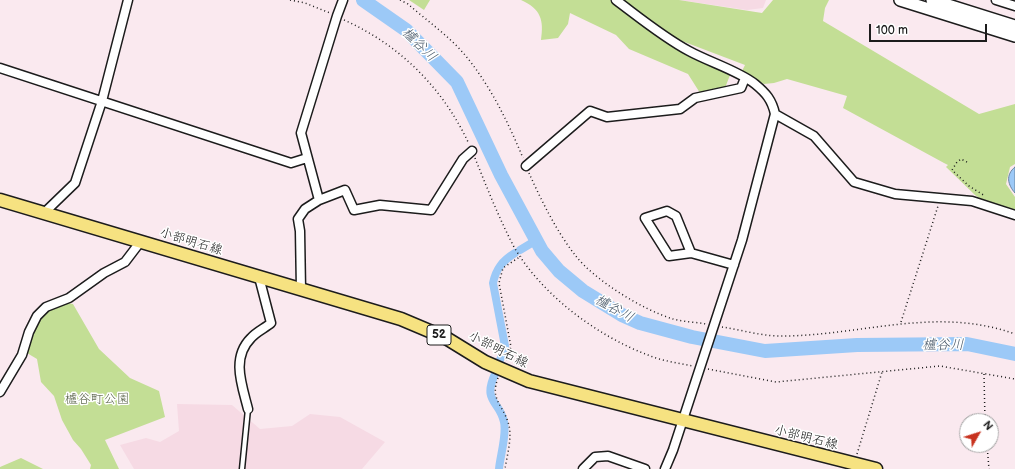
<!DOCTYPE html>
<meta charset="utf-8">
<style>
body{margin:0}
#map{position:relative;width:1015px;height:469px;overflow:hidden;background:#fae9ef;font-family:"Balsamiq Sans",sans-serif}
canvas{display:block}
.north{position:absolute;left:959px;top:413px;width:40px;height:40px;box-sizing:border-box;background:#fff;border:1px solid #a4a4a4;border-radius:50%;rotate:51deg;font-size:11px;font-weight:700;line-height:16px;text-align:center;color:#1c1c1c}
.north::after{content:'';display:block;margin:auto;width:14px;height:18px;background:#c8321e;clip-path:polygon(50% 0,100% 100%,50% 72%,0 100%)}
.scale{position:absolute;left:869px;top:24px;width:118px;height:18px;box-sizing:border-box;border:2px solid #1c1c1c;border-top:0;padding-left:5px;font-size:12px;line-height:14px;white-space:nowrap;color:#1c1c1c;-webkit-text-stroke:3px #fff;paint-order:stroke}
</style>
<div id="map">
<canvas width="1015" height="469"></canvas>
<div class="north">N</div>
<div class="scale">100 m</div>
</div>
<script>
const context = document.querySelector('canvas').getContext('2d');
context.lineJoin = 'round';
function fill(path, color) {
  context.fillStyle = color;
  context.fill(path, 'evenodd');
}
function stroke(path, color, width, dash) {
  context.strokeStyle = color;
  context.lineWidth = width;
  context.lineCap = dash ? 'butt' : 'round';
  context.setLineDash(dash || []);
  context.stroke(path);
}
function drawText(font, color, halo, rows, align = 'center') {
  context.font = font + ' "Balsamiq Sans","Klee One",sans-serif';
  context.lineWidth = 3;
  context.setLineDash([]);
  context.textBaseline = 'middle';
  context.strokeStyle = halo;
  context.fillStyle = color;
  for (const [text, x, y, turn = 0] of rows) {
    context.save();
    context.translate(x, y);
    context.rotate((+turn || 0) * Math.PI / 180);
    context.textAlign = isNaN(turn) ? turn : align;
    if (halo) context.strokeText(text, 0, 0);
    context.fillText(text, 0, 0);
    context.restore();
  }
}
fill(new Path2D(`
 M679 0H766L763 8 747 10Z
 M177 404 232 405 260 429 292 426 310 414 340 417 385 442 362 469H134L120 445 146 438 160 442 179 431Z`), '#f6dae4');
fill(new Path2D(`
 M409 0H430L424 10Z
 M521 0H610L679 51 730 75 725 88 700 93 688 74 629 49 616 35 570 13 568 24 558 38 541 40C544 20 541 9 521 0Z
 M623 0H679L762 13 773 0H829L825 8 823 21 979 114 1015 104V164L1010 167 1006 184 1015 197V212L985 202 975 195 946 167 948 165 944 163 843 108 847 96 787 79 774 83 764 84 742 71 745 65 674 38Z
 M62 302 73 304 99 349 130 378 159 391 165 417 105 440 119 469H90L91 465 81 449 73 440 62 420 54 396 41 382 37 359 27 353 34 331 44 311Z
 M21 458 43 469H0V467Z`), '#c3de95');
const water = new Path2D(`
 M1015 167V193C1008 185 1005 175 1015 167Z`);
fill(water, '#9cc9f7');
stroke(water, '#69849f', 1);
stroke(new Path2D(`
 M520 250 535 241
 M499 363 505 346 493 283C496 269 502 261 515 253
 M495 374C482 402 500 401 504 422 507 434 500 457 499 469`), '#9cc9f7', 8);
stroke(new Path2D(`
 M363 0 406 30 457 82 501 175 542 251 559 271 583 291 622 315 640 323 692 337 765 351 857 345 967 344 1015 354`), '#9cc9f7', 14);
const lane = new Path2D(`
 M242 469 248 409`);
const street = new Path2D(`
 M616 0C640 18 663 37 689 51 709 62 739 71 755 84 766 93 772 100 775 114L742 240 673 450 665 469
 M996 0 1015 6
 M0 68 291 163 307 158
 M775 114 814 136 854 182 895 194 972 201 1015 215
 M526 166 590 111 607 117 680 109 695 98 741 88 745 78
 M319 200 345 190 354 210 380 205 431 210 463 159 472 151
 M44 213 75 183 102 101 128 0
 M691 253 676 216 667 211 645 218 669 256 691 253 734 265
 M301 290 300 231 298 219 305 209 319 200 301 133 337 16 343 0
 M0 392 22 355 29 332 37 316 46 307 69 298 104 273 125 262 141 241
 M248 409C242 385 231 358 251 338 256 332 265 328 271 323L259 277
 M583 469 595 457 608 456 645 469`);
const secondary = new Path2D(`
 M900 0 1015 36
 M932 0 1015 26`);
const primary = new Path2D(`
 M0 200 401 319 446 338 485 362 529 381 876 469`);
stroke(lane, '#1c1c1c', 7);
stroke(street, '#1c1c1c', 11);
stroke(secondary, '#1c1c1c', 14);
stroke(primary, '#1c1c1c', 15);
stroke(new Path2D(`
 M290 0 305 3 330 13
 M400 0 408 4C426 20 449 36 465 55 490 85 508 122 523 158
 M344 20C400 45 443 88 469 144
 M475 158C487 188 499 218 514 247 542 295 597 336 648 355 662 361 678 363 693 366
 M967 162 961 159 957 162 952 170 969 186 985 196
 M529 173C541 200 557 232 575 255 594 280 643 310 673 319 684 322 696 322 706 324
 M901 322 938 206
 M722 327C742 330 765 337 785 336 864 335 937 306 1015 334
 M506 360 511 347 499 283 503 268 521 256
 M708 369 776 382 940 366 1015 379
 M984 374 985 421
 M498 378C490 399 502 404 508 422 513 436 507 455 505 469
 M987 445 989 469
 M857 454 882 372`), '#1c1c1c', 1.5, [1, 3]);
stroke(lane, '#fff', 4);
stroke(street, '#fff', 8);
stroke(secondary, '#fff', 11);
stroke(primary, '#f6e281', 12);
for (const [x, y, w] of [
 [439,335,24]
]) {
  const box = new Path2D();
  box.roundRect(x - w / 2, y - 10, w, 20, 3);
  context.fillStyle = '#fff';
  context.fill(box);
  stroke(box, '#1c1c1c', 1);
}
drawText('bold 12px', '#1c1c1c', null, [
 ["52",439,335]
]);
drawText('13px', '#1c1c1c', '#fff', [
 ["小部明石線",191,242,17],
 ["小部明石線",498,350,27],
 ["小部明石線",806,438,14]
]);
drawText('13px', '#566046', '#fff', [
 ["櫨谷町公園",97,400]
]);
drawText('italic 14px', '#495969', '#fff', [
 ["櫨谷川",419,45,44],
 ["櫨谷川",614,309,29],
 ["櫨谷川",943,345]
]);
</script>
